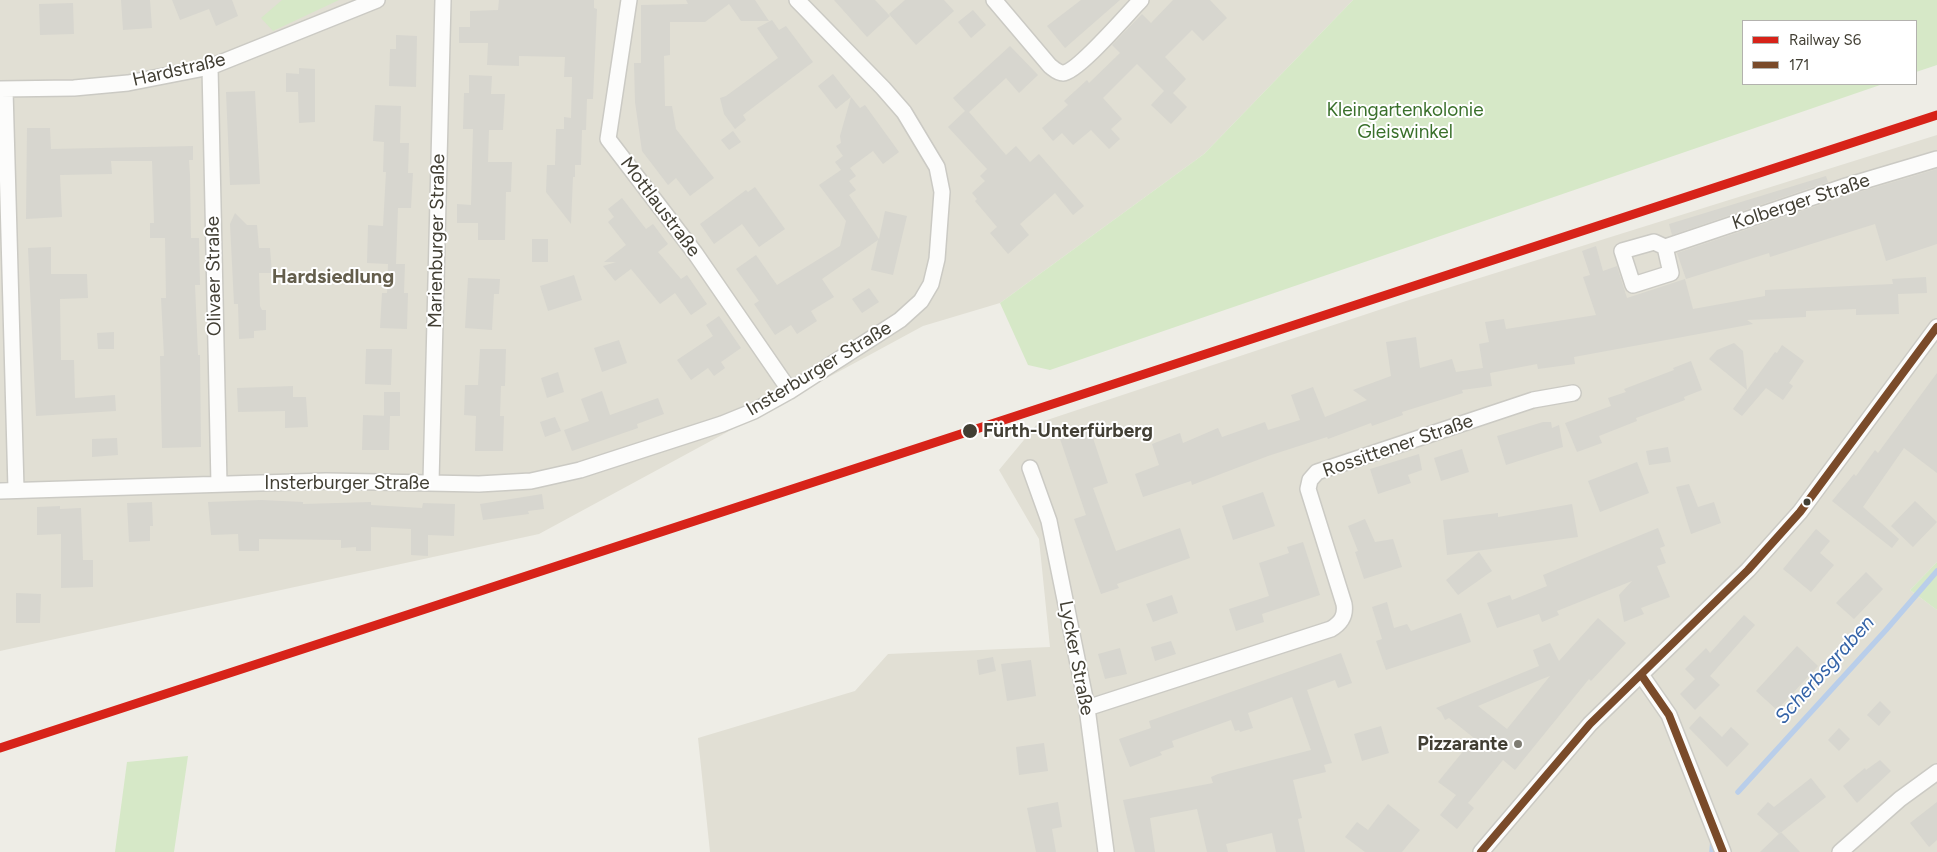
<!DOCTYPE html>
<meta charset="utf-8">
<style>
body{margin:0}
#map{position:relative;width:1937px;height:852px;overflow:hidden;background:#eeede6;font-family:Figtree,sans-serif}
canvas{display:block}
.legend{position:absolute;left:1742px;top:20px;width:175px;height:65px;box-sizing:border-box;background:#fff;border:1px solid #b3b2ae;margin:0;padding:6px 9px;list-style:none;font-size:15px;color:#423f34}
.legend li{display:flex;align-items:center;gap:10px;height:25px}
.legend b{width:25px;border:1px solid #b3b2ae}
</style>
<div id="map">
<canvas width="1937" height="852"></canvas>
<ul class="legend">
<li><b style="height:6px;background:#d72319"></b>Railway S6</li>
<li><b style="height:6px;background:#7a4b2a"></b>171</li>
</ul>
</div>
<script>
const context = document.querySelector('canvas').getContext('2d');
context.lineJoin = 'round';
function fill(path, color) {
  context.fillStyle = color;
  context.fill(path, 'evenodd');
}
function stroke(path, color, width, dash) {
  context.strokeStyle = color;
  context.lineWidth = width;
  context.lineCap = dash ? 'butt' : 'round';
  context.setLineDash(dash || []);
  context.stroke(path);
}
function drawText(font, color, halo, rows, align = 'center') {
  context.font = font + ' Figtree,sans-serif';
  context.lineWidth = 4;
  context.setLineDash([]);
  context.textBaseline = 'middle';
  context.strokeStyle = halo;
  context.fillStyle = color;
  for (const [text, x, y, turn = 0] of rows) {
    context.save();
    context.translate(x, y);
    context.rotate((+turn || 0) * Math.PI / 180);
    context.textAlign = isNaN(turn) ? turn : align;
    if (halo) context.strokeText(text, 0, 0);
    context.fillText(text, 0, 0);
    context.restore();
  }
}
fill(new Path2D(`
 M0 0H1353L1204 154 1000 303 923 326 539 534 0 651Z
 M1937 135V562L1910 590 1937 610V852H710L698 738 855 691 888 654 1050 647 1039 539 999 470 1038 423 1406 301Z`), '#e1dfd4');
fill(new Path2D(`
 M282 0H339L273 31 261 18Z
 M1353 0H1937V65L1916 72V21H1743V84H1883L1050 370 1028 365 1000 303 1204 154Z
 M1937 562V610L1910 590Z
 M188 756 174 852H115L127 762Z`), '#d6e8c7');
stroke(new Path2D(`
 M1738 792 1886 630 1937 571
 M1712 852 1713 840`), '#b9ceea', 5.5);
fill(new Path2D(`
 M121 0H150L152 28 123 30Z
 M172 0H232L238 16 216 26 209 9 180 20Z
 M499 0H594V8L597 9 593 99H587L586 130H582L581 165H575V177H573L571 224 546 192 547 165H555L556 129H564V117L571 118 572 77H564L565 57 519 56V66L487 65 488 43H459V27H470V11L498 10Z
 M686 0H755L769 21H741L729 4 705 22H670V55L664 56 665 106H672L676 129 714 178 690 196 676 178 668 185 642 151 635 102 634 63H641V5L688 4Z
 M834 0H875L890 16 867 37Z
 M905 0H944L954 11 916 45 889 14Z
 M1081 0H1120L1065 48 1047 26Z
 M1173 0H1210L1227 18 1203 41 1192 30 1165 57 1186 79 1173 93 1187 107 1171 124 1151 105 1164 91 1137 64 1103 98 1122 119 1111 129 1120 139 1109 149 1091 130 1073 145 1062 133 1053 141 1042 128 1068 105 1064 101 1087 80 1089 83 1120 53 1112 45 1142 14 1151 23Z
 M73 3 74 34 40 35 39 4Z
 M973 10 986 25 971 38 958 22Z
 M772 20 779 30 786 26 813 62 743 115 746 120 735 129 724 114 720 98 726 96 778 58 757 28Z
 M396 35 417 36 416 87 389 86 390 49H396Z
 M1010 46 1038 75 1019 93 1006 78 969 112 1006 155 1016 146 1030 162 1039 154 1084 206 1073 215 1055 193 1020 224 1029 235 1008 254 990 233 997 227 975 201 977 199 972 193 985 181 980 176 987 169 948 127 965 111 953 98Z
 M299 68 315 69V122L299 123 298 92H286V73L299 74Z
 M833 74 851 97 836 109 818 86Z
 M469 75 492 76 491 94H505L503 130H489L488 162H512L511 192H506L505 240H478V223H457V204L471 205 473 129H463L464 93H469Z
 M255 91 260 184 230 185 226 92Z
 M851 97 860 108 865 105 899 152 883 164 873 151 850 168 856 176 849 181 856 190 849 195 879 239 885 211 907 216 893 275 871 270 878 240 822 279 834 297 811 311 817 321 797 334 791 325 775 335 754 304 759 301 736 269 756 255 777 285 840 246 846 221 819 185 841 170 835 162 843 156 836 146 841 143 840 136Z
 M375 105 401 106 400 143H409L408 173H413L411 208H398L396 264H393H405L404 293H408L407 329 380 328 382 293H387L388 264 367 263 368 225 383 226 386 172H383L384 142 373 141Z
 M27 128H50L51 149 193 146V160H189L190 175 191 238H199L200 285H195L198 355H200L201 447 162 448 160 356H164L161 298H166L165 238H150V223H154L152 161H111L112 174 60 175 62 217 26 219Z
 M733 131 741 142 729 150 721 140Z
 M1937 169V244L1886 261 1875 224 1770 257 1769 253 1686 279 1677 253 1846 196Z
 M1826 176 1828 182 1672 235 1669 224Z
 M755 187 785 229 759 247 742 224 714 244 700 224 746 190 748 192Z
 M622 198 646 229 653 224 668 244 658 252 681 279 687 275 707 304 691 315 675 293 660 304 631 269 615 281 603 266 616 262H604L626 245 608 222 614 217 608 209Z
 M235 213 247 225H257L259 248H270L272 273H259L260 306 262 310H266V330L254 331V338L239 339 238 304H234L230 224Z
 M532 239H548V262H532Z
 M1596 246 1603 271 1617 266 1627 298 1685 279 1693 309 1765 296V290L1893 284 1892 279 1926 277 1927 293 1898 294 1899 314 1856 315V309L1806 311V317L1747 320 1753 324 1574 357 1575 364 1538 369 1537 364 1490 373 1492 386 1462 390 1463 393 1402 412 1403 415 1372 426 1371 423 1328 439 1327 437 1268 456 1192 485 1191 481 1143 497 1135 474 1159 465 1152 444 1180 433 1183 443 1218 428 1222 437 1265 422 1268 430 1300 420 1291 395 1313 387 1325 417 1367 400 1353 390 1391 376 1386 342 1416 337 1420 368 1452 359 1456 372 1483 368 1479 344 1489 342 1485 322 1504 319 1506 329 1596 315 1583 277 1590 275 1582 251Z
 M51 247V274H87L88 298 60 299 61 360H74L75 398 115 395 116 411 36 416 28 248Z
 M574 275 582 300 548 311 540 286Z
 M468 278 500 279 499 294H494L492 330 465 328Z
 M869 288 879 302 862 313 852 299Z
 M719 316 741 348 721 362 725 368 714 376 708 368 691 380 677 360 713 336 706 325Z
 M114 332V349H98L97 333Z
 M619 340 627 363 602 372 594 348Z
 M1734 343 1743 351 1747 390 1775 352 1777 353 1782 345 1804 361 1789 383 1793 386 1783 400 1766 388 1742 416 1733 409 1747 390 1709 359 1717 350Z
 M366 349H392L391 385 365 384Z
 M480 349H506L505 386H501L500 416H504L503 451H475L476 416 464 415 465 385H478Z
 M1691 361 1702 390 1684 397 1685 400 1636 418 1637 421 1599 436 1602 443 1577 452 1565 423 1611 406 1608 398 1626 392 1624 389 1674 370 1673 368Z
 M558 372 564 392 547 398 541 378Z
 M1937 373V473L1904 448 1863 507 1899 539 1892 548 1832 501 1854 474 1856 476 1875 450 1878 453Z
 M293 386V397H306L308 427 285 428V411L238 412 237 388Z
 M602 391 610 415 658 398 664 414 637 424 638 428 572 451 564 430 589 421 581 399Z
 M384 392H400V416H384Z
 M363 415 390 416 389 450H362Z
 M555 417 561 431 545 437 540 422Z
 M1543 422H1551L1552 428 1559 425 1563 447 1506 465 1497 436Z
 M1090 429 1108 483 1093 488 1116 551 1180 528 1190 558 1117 584 1119 588 1101 594 1074 519 1086 515 1060 439Z
 M117 438 118 455 92 457V439Z
 M1668 447 1671 462 1649 465 1646 451Z
 M1462 449 1469 472 1441 481 1434 458Z
 M1419 454 1422 470 1408 475 1411 483 1378 494 1370 469Z
 M1637 462 1649 493 1600 512 1588 481Z
 M1689 484 1698 507 1714 502 1721 523 1691 534 1676 487Z
 M1263 492 1275 526 1233 540 1222 506Z
 M542 494 544 509 528 511 529 514 483 520 480 504Z
 M261 500 303 502V504L371 502V505L422 508 423 503 455 504 454 536 428 535V556L411 555V529L371 527V551H356V547L341 548V540L259 539V551H239L238 534 211 535 208 502Z
 M1915 501 1937 522 1913 547 1891 526Z
 M152 502 153 526H150V541L129 542 127 503Z
 M1572 504 1578 537 1447 555 1443 520 1498 513V517Z
 M60 506V509L81 508 83 560H93V587L61 588V534L37 535V507Z
 M1365 519 1375 542 1393 539 1402 567 1364 579 1355 552 1358 551 1348 526Z
 M1658 528 1665 546 1660 548 1666 563 1657 566 1670 597 1641 608 1644 614 1624 622 1619 595 1632 581 1557 611 1559 615 1542 622 1539 614 1497 628 1487 603 1510 595 1512 600 1547 586 1543 575Z
 M1816 529 1830 541 1820 553 1834 565 1811 592 1783 569Z
 M1303 542 1320 595 1262 614 1264 622 1236 631 1229 609 1269 596 1259 563 1289 553 1287 547Z
 M1479 552 1492 571 1458 595 1446 580Z
 M1866 572 1883 589 1854 619 1836 603Z
 M16 593 41 594 40 623H16Z
 M1172 595 1178 613 1153 622 1146 604Z
 M1387 602 1394 628 1407 624 1411 631 1461 613 1471 642 1386 670 1376 641 1382 639 1372 607Z
 M1744 615 1755 625 1710 676 1720 685 1695 710 1680 694 1695 679 1685 669 1706 648 1710 653Z
 M1598 618 1626 643 1591 681 1589 679 1515 770 1503 760 1468 803 1474 808 1457 829 1440 815 1456 795 1438 782 1474 738 1449 718 1445 720 1441 712 1436 708 1539 666 1533 650 1550 643 1559 661ZM1550 676 1507 729 1478 706 1542 679Z
 M1171 641 1176 654 1155 661 1151 647Z
 M1797 646 1818 666 1777 710 1756 691Z
 M1120 648 1127 674 1105 679 1098 654Z
 M1341 653 1352 683 1338 688 1335 680 1307 690 1332 763 1324 765 1326 772 1293 780 1302 818 1298 819 1305 852H1276L1272 833 1226 844 1228 852H1207L1197 809 1150 818 1155 852H1135L1123 800 1213 783 1211 777 1218 774 1311 750 1292 697 1248 713 1253 728 1240 732 1239 730 1235 731 1231 720 1172 741 1174 747 1160 752 1162 755 1130 767 1119 739 1151 728 1149 721Z
 M993 657 996 671 979 675 977 660Z
 M1031 660 1036 696 1007 701 1001 664Z
 M1880 701 1891 712 1879 726 1867 715Z
 M1700 716 1722 737 1731 727 1749 744 1727 767 1689 728Z
 M1381 726 1389 753 1362 761 1354 734Z
 M1839 728 1850 739 1839 751 1828 740Z
 M1044 743 1048 771 1019 775 1016 747Z
 M1880 760 1891 771 1857 803 1843 786 1865 768 1866 770Z
 M1811 778 1826 797 1779 834 1757 814 1768 802 1774 807Z
 M1058 802 1062 827 1052 829 1056 852H1036L1027 808Z
 M1937 802V840L1929 847 1910 823Z
 M1388 804 1420 830 1402 852H1365L1345 837 1357 822 1368 830Z
 M1781 832 1800 852H1760Z`), '#d7d6cf');
const street = new Path2D(`
 M629 0 608 139 695 253 790 391
 M994 0 1050 66C1054 69 1058 73 1063 73 1078 72 1128 13 1141 0
 M210 67 219 484
 M0 89 74 88 128 83 210 67 377 0
 M5 90 16 489
 M1665 247 1671 273 1633 285 1622 251 1654 242 1665 247 1843 187 1937 159
 M1030 468 1049 521 1087 708 1106 852
 M431 482 443 0
 M0 491 326 481 479 484 531 481 580 470 722 424 754 411 790 391 900 320 921 301 931 284 937 259 942 192 937 167 904 112 883 88 797 0
 M1642 676 1669 715 1723 852
 M1087 708 1331 629C1341 623 1346 616 1344 604L1308 489 1310 480 1317 472 1533 400 1573 393
 M1481 852 1590 724 1748 570 1800 512 1937 327
 M1840 852 1900 799 1937 772`);
stroke(street, '#cbcac4', 18);
stroke(street, '#fcfcfb', 15);
stroke(new Path2D(`
 M1642 676 1669 715 1723 852
 M1481 852 1590 724 1748 570 1800 512 1937 327`), '#7a4b2a', 8);
stroke(new Path2D(`
 M0 748 1937 115`), '#d72319', 9);
for (const [x, y, r, color] of [
 [970,431,8,"#423f34"],
 [1807,502,4.5,"#423f34"],
 [1518,744,5,"#7e7c72"]
]) {
  const dot = new Path2D();
  dot.arc(x, y, r, 0, 2 * Math.PI);
  context.fillStyle = color;
  context.fill(dot);
  stroke(dot, '#fff', 2);
}
drawText('19px', '#423f34', '#fff', [
 ["Hardstraße",179,70,-13],
 ["Kolberger Straße",1801,202,-18],
 ["Mottlaustraße",660,207,53],
 ["Marienburger Straße",437,241,-89],
 ["Olivaer Straße",214,276,-91],
 ["Insterburger Straße",819,369,-31],
 ["Rossittener Straße",1398,446,-19],
 ["Insterburger Straße",347,483],
 ["Lycker Straße",1076,658,79]
]);
drawText('19px', '#3a702b', '#fff', [
 ["Kleingartenkolonie",1405,110],
 ["Gleiswinkel",1405,132]
]);
drawText('bold 19px', '#423f34', '#fff', [
 ["Fürth-Unterfürberg",983,431]
], 'left');
drawText('bold 19px', '#423f34', '#fff', [
 ["Pizzarante",1508,744]
], 'right');
drawText('bold 20px', '#645e4c', '#fff', [
 ["Hardsiedlung",333,277]
]);
drawText('italic 20px', '#3463a7', '#fff', [
 ["Scherbsgraben",1825,670,-48]
]);
</script>
